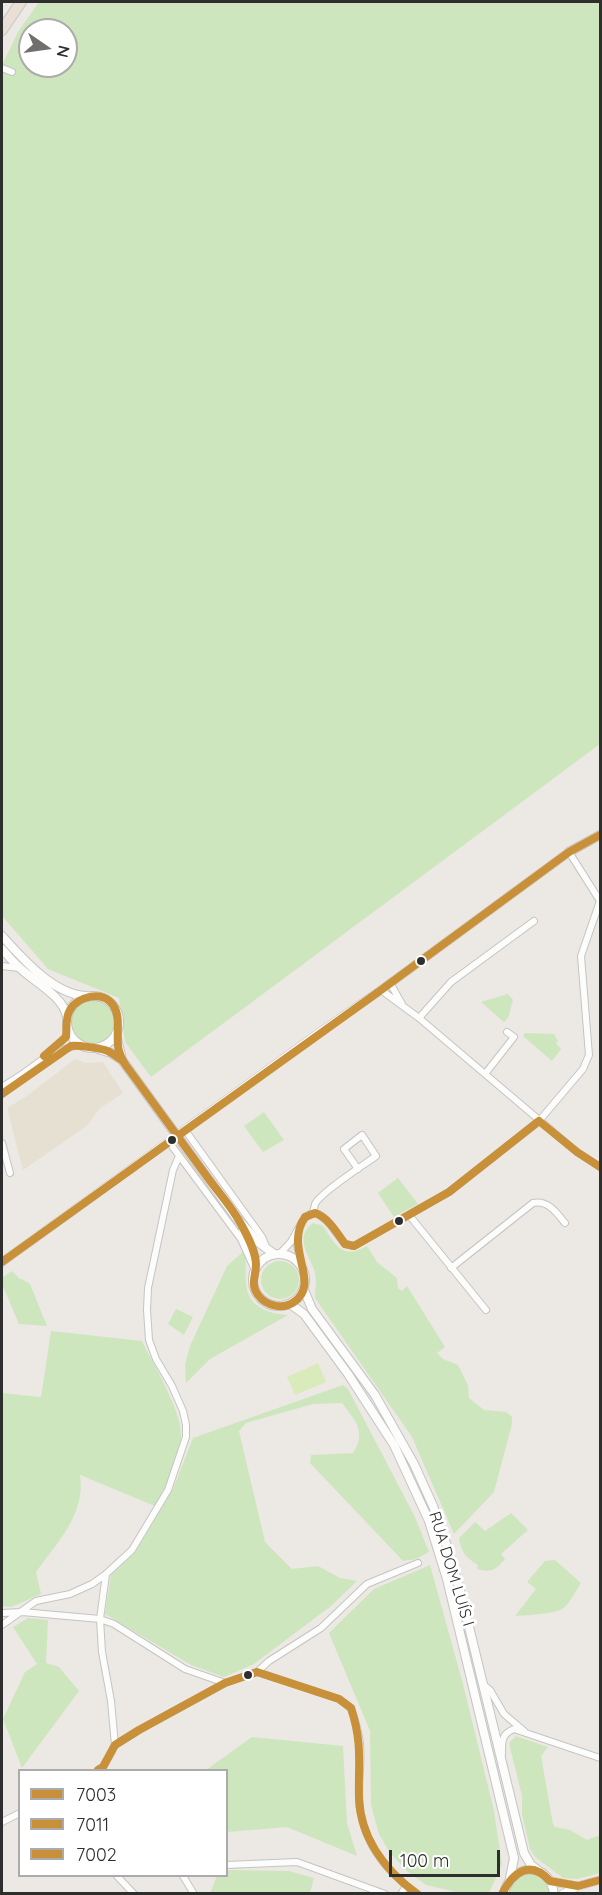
<!DOCTYPE html>
<meta charset="utf-8">
<style>
body{margin:0}
#map{position:relative;width:602px;height:1895px;overflow:hidden;background:#ece8e4;font-family:Quicksand,sans-serif}
canvas{display:block}
.frame{position:absolute;inset:0;border:3px solid #2e2e2e;pointer-events:none}
.legend{position:absolute;left:18px;top:1769px;width:210px;height:108px;box-sizing:border-box;background:#fff;border:2px solid #ababab;margin:0;padding:8px 10px;list-style:none;font-size:18px;color:#2e2e2e}
.legend li{display:flex;align-items:center;gap:12px;height:30px}
.legend b{width:30px;border:2px solid #ababab}
.north{position:absolute;left:18px;top:18px;width:60px;height:60px;box-sizing:border-box;background:#fff;border:2px solid #ababab;border-radius:50%;rotate:103deg;font-size:16px;font-weight:700;line-height:24px;text-align:center;color:#2e2e2e}
.north::after{content:'';display:block;margin:auto;width:21px;height:27px;background:#706f6e;clip-path:polygon(50% 0,100% 100%,50% 72%,0 100%)}
.scale{position:absolute;left:389px;top:1850px;width:111px;height:27px;box-sizing:border-box;border:3px solid #2e2e2e;border-top:0;padding-left:8px;font-size:18px;line-height:21px;white-space:nowrap;color:#2e2e2e;-webkit-text-stroke:4px #fff;paint-order:stroke}
</style>
<div id="map">
<canvas width="602" height="1895"></canvas>
<div class="frame"></div>
<ul class="legend">
<li><b style="height:8px;background:#c89038"></b>7003</li>
<li><b style="height:8px;background:#c89038"></b>7011</li>
<li><b style="height:8px;background:#c89038"></b>7002</li>
</ul>
<div class="north">N</div>
<div class="scale">100 m</div>
</div>
<script>
const context = document.querySelector('canvas').getContext('2d');
context.lineJoin = 'round';
function fill(path, color) {
  context.fillStyle = color;
  context.fill(path, 'evenodd');
}
function stroke(path, color, width, dash) {
  context.strokeStyle = color;
  context.lineWidth = width;
  context.lineCap = dash ? 'butt' : 'round';
  context.setLineDash(dash || []);
  context.stroke(path);
}
function drawText(font, color, halo, rows, align = 'center') {
  context.font = font + ' Quicksand,sans-serif';
  context.lineWidth = 6;
  context.setLineDash([]);
  context.textBaseline = 'middle';
  context.strokeStyle = halo;
  context.fillStyle = color;
  for (const [text, x, y, turn = 0] of rows) {
    context.save();
    context.translate(x, y);
    context.rotate((+turn || 0) * Math.PI / 180);
    context.textAlign = isNaN(turn) ? turn : align;
    if (halo) context.strokeText(text, 0, 0);
    context.fillText(text, 0, 0);
    context.restore();
  }
}
fill(new Path2D(`
 M75 1059 85 1063 103 1062 123 1093 99 1109 88 1125 23 1170 7 1108 27 1096Z`), '#e6e0d3');
fill(new Path2D(`
 M39 2H600V744L151 1077 125 1042 119 998 48 969 2 916V65L18 32ZM30 30H66V66H30Z
 M508 994 513 1000 508 1018 504 1022 481 1002Z
 M71 1022a22 22 0 1 1 44 0a22 22 0 1 1-44 0Z
 M525 1033 554 1034 558 1041 556 1043 561 1049 552 1061 523 1036Z
 M264 1112 284 1140 263 1152 244 1126Z
 M398 1178 418 1204 394 1217 378 1193Z
 M313 1223 323 1226C336 1246 343 1260 367 1246L377 1262 397 1278 398 1288 402 1291 407 1286 445 1347 437 1353 443 1359 458 1365 468 1385 469 1398 484 1410 506 1412 512 1417V1424L494 1492 454 1534 412 1437 315 1298C315 1290 317 1280 315 1273 312 1258 292 1239 313 1223Z
 M244 1251C247 1263 245 1272 246 1284 248 1307 269 1314 288 1315L210 1359 186 1383 185 1365 190 1346 227 1266Z
 M261 1280a19 19 0 1 1 38 0a19 19 0 1 1-38 0Z
 M12 1271 20 1279H22L30 1284 47 1326 19 1324 2 1284V1278Z
 M176 1309 193 1317 184 1335 168 1324Z
 M51 1331 142 1341C153 1364 182 1411 181 1436 181 1460 166 1485 155 1506L80 1475C86 1514 57 1543 36 1572L41 1594 11 1607 2 1606V1393L41 1397Z
 M343 1385 348 1389 415 1517 429 1552 416 1559 403 1561 310 1463 311 1455 353 1453C367 1432 355 1420 342 1403L313 1404 246 1423 239 1431 265 1542 292 1569 318 1566 340 1578 357 1581 331 1606 254 1664 224 1677 191 1665 105 1614 111 1575 135 1553 173 1489 193 1438Z
 M511 1513 528 1530 501 1554 505 1559C496 1570 491 1573 477 1569L478 1565C466 1558 461 1552 459 1538L475 1522 485 1531Z
 M555 1560 581 1583C576 1591 571 1600 565 1607 558 1614 527 1615 515 1616L536 1589 527 1582 545 1561Z
 M430 1565 463 1684 494 1811 502 1864 489 1893H460L426 1885 408 1872 390 1853 379 1834 371 1805 370 1731 329 1633 374 1589Z
 M28 1618 48 1620 46 1663 59 1667 79 1691 22 1768 3 1719 25 1672 37 1664 13 1627Z
 M516 1736 548 1747 541 1756 553 1824 555 1827 570 1830 587 1840 600 1835V1873L577 1879 563 1878 535 1857 530 1849 522 1814V1796L509 1743Z
 M252 1737 343 1746 347 1823 357 1856 287 1827 227 1832 226 1770H206Z
 M227 1870 289 1871 314 1878 310 1893H210L217 1876H226Z
 M529 1873C542 1875 547 1881 550 1894H508C510 1881 518 1877 529 1873Z`), '#cee6be');
fill(new Path2D(`
 M318 1363 326 1382 295 1395 287 1377Z`), '#d9eabb');
const minor = new Path2D(`
 M2 68 12 72
 M569 852 600 901
 M2 966 19 968
 M390 983 402 1004
 M381 990 419 1018 577 1152 600 1167
 M419 1018 451 982 534 921
 M485 1074 514 1037 507 1032
 M2 1087C19 1077 62 1049 68 1031
 M2 1094 65 1049 78 1045
 M185 1130 262 1237 267 1249
 M169 1142 241 1239 255 1270
 M2 1143 10 1173
 M313 1213C313 1212 315 1205 315 1204 321 1192 364 1165 376 1156L362 1135 344 1149 358 1169
 M409 1215 486 1310
 M298 1232 297 1245 301 1265
 M279 1254C284 1249 289 1245 292 1240 299 1229 307 1202 324 1218 332 1226 338 1236 345 1244L354 1246 449 1192 539 1121 583 1069 589 1055 581 956 600 901
 M451 1268 533 1203C548 1200 556 1212 565 1223
 M106 1574 100 1619 102 1652 111 1701 115 1745
 M2 1613 22 1612 100 1619 114 1624 185 1669 225 1683
 M2 1625 36 1601 70 1594 92 1584 106 1574 132 1550 168 1490 186 1437V1425L183 1411 172 1386 156 1359 149 1340 147 1310 148 1288 173 1170 179 1156
 M257 1672 339 1699 351 1708C355 1720 359 1731 360 1744 362 1765 357 1787 360 1809 365 1845 388 1874 418 1894
 M484 1685 490 1690 504 1714 524 1731
 M502 1754C502 1742 501 1734 514 1729L600 1758
 M98 1770 103 1767 115 1745 139 1730 225 1683 257 1672 269 1661 321 1628 367 1584 418 1563
 M2 1822 20 1813
 M226 1865 297 1862 385 1894
 M117 1876 134 1894
 M183 1876 194 1894
 M401 1894 406 1886`);
const tertiary = new Path2D(`
 M2 1262 320 1032 381 990 569 852
 M550 1881 576 1886
 M563 1894 578 1886 600 1880`);
const secondary = new Path2D(`
 M569 852 600 835
 M2 936C23 959 53 994 86 996
 M2 949C8 956 14 963 21 969 35 982 64 997 67 1017
 M67 1022a26 26 0 1 1 52 0a26 26 0 1 1-52 0Z
 M116 1034 122 1060
 M98 1049 111 1053 122 1060
 M235 1216 258 1242 274 1254
 M243 1230 252 1249 257 1266
 M253 1280a26 26 0 1 1 52 0a26 26 0 1 1-52 0Z
 M304 1290 312 1309 375 1395 414 1464 433 1506 449 1552 462 1598 524 1853 531 1865 540 1872
 M290 1304 304 1314 348 1374 394 1445 429 1521 447 1579 514 1858 510 1878
 M504 1894C511 1862 550 1861 554 1894`);
const motorway = new Path2D(`
 M2 30 21 2`);
stroke(minor, '#c5c4c5', 8);
stroke(tertiary, '#c5c4c5', 9);
stroke(secondary, '#c5c4c5', 10);
stroke(motorway, '#c6c5c4', 12);
stroke(minor, '#fcfcfb', 6);
stroke(tertiary, '#fcfcfb', 8);
stroke(secondary, '#fcfcfb', 8);
stroke(motorway, '#eadfd6', 10);
const secondaryBridge = new Path2D(`
 M122 1060 235 1216`);
stroke(secondaryBridge, '#c5c4c5', 10, []);
stroke(secondaryBridge, '#fcfcfb', 8);
stroke(new Path2D(`
 M257 1672 339 1699 351 1708
 M351 1708C363 1745 358 1763 359 1799 361 1839 386 1871 417 1894
 M98 1770 103 1767 115 1745 139 1730 225 1683 257 1672
 M550 1881 578 1886 600 1880
 M502 1894C513 1872 530 1859 550 1881`), '#c89038', 8);
stroke(new Path2D(`
 M44 1056 66 1037C67 1028 65 1018 70 1010 78 996 103 990 113 1005 122 1018 115 1036 119 1051 121 1058 125 1065 130 1071
 M2 1094 71 1046C77 1045 98 1048 105 1050 111 1052 117 1057 122 1060 150 1098 177 1136 205 1174 217 1191 233 1208 242 1226 248 1237 256 1252 256 1265 256 1276 250 1284 258 1295 266 1306 283 1310 294 1302 322 1282 283 1249 305 1217L315 1213C330 1219 336 1232 345 1244L354 1246 449 1192 539 1121
 M539 1121 577 1152 600 1167`), '#c89038', 8);
stroke(new Path2D(`
 M2 1262 381 990 569 852 600 835`), '#c89038', 8);
for (const [x, y, r, color] of [
 [421,961,5,"#2e2e2e"],
 [172,1140,5,"#2e2e2e"],
 [399,1221,5,"#2e2e2e"],
 [248,1675,5,"#2e2e2e"]
]) {
  const dot = new Path2D();
  dot.arc(x, y, r, 0, 2 * Math.PI);
  context.fillStyle = color;
  context.fill(dot);
  stroke(dot, '#fff', 2);
}
drawText('16px', '#2e2e2e', '#fff', [
 ["RUA DOM LUÍS I",451,1569,73]
]);
</script>
